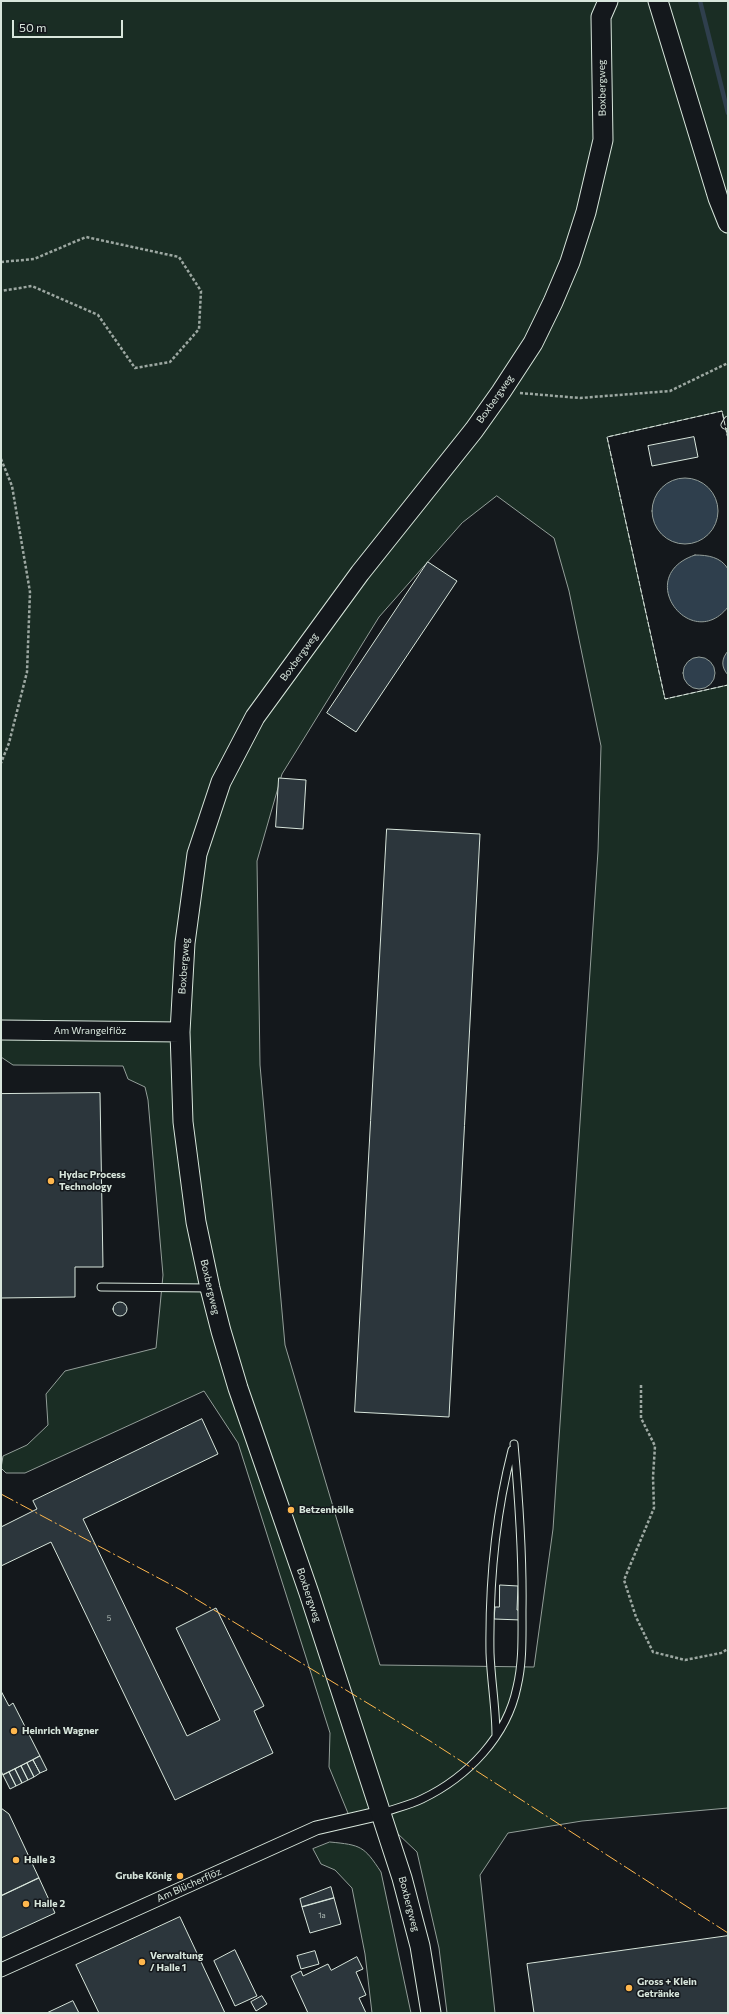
<!DOCTYPE html>
<meta charset="utf-8">
<style>
body{margin:0}
#map{position:relative;width:729px;height:2014px;overflow:hidden;background:#14181c;font-family:Commissioner,sans-serif}
canvas{display:block}
.frame{position:absolute;inset:0;border:2px solid #d8e6dc;pointer-events:none}
.scale{position:absolute;left:12px;top:20px;width:111px;height:18px;box-sizing:border-box;border:2px solid #d8e6dc;border-top:0;padding-left:5px;font-size:12px;line-height:14px;white-space:nowrap;color:#d8e6dc;-webkit-text-stroke:3px #14181c;paint-order:stroke}
</style>
<div id="map">
<canvas width="729" height="2014"></canvas>
<div class="frame"></div>
<div class="scale">50 m</div>
</div>
<script>
const context = document.querySelector('canvas').getContext('2d');
context.lineJoin = 'round';
function fill(path, color) {
  context.fillStyle = color;
  context.fill(path, 'evenodd');
}
function stroke(path, color, width, dash) {
  context.strokeStyle = color;
  context.lineWidth = width;
  context.lineCap = dash ? 'butt' : 'round';
  context.setLineDash(dash || []);
  context.stroke(path);
}
function drawText(font, color, halo, rows, align = 'center') {
  context.font = font + ' Commissioner,sans-serif';
  context.lineWidth = 3;
  context.setLineDash([]);
  context.textBaseline = 'middle';
  context.strokeStyle = halo;
  context.fillStyle = color;
  for (const [text, x, y, turn = 0] of rows) {
    context.save();
    context.translate(x, y);
    context.rotate((+turn || 0) * Math.PI / 180);
    context.textAlign = isNaN(turn) ? turn : align;
    if (halo) context.strokeText(text, 0, 0);
    context.fillText(text, 0, 0);
    context.restore();
  }
}
const green = new Path2D(`
 M1 1H728V439L722 411 607 437 665 699 728 685V1808L582 1821 508 1833 480 1875 495 2013H447L439 1948 417 1852 376 1813 352 1823 329 1767 330 1733 238 1443 204 1391 25 1473H6L1 1468 3 1456 27 1445 48 1425 46 1394 65 1371 156 1348 163 1275 148 1100 145 1087 128 1079 123 1066 13 1065 1 1057ZM497 496 554 538 569 591 601 746 598 851 553 1529 534 1667 380 1665 285 1345 260 1065 257 861 282 774 379 617 462 523Z
 M330 1842C361 1845 364 1846 381 1872L411 2013H372L365 1954 352 1888 335 1870 321 1864 313 1849Z`);
fill(green, '#1a2d24');
stroke(green, '#939e99', 1);
const water = new Path2D(`
 M652 511a33 33 0 1 1 66 0a33 33 0 1 1-66 0Z
 M695 555C708 555 721 557 728 569V607C691 654 632 576 695 555Z
 M728 651V675C721 667 721 659 728 651Z
 M683 673a16 16 0 1 1 32 0a16 16 0 1 1-32 0Z`);
fill(water, '#2f3f4d');
stroke(water, '#939e99', 1);
stroke(new Path2D(`
 M700 1 728 113`), '#2f3f4d', 4.5);
const building = new Path2D(`
 M694 437 698 457 652 466 648 446Z
 M428 562 457 581 356 732 327 713Z
 M279 778 306 780 303 829 276 827Z
 M387 829 480 834 449 1417 355 1412Z
 M100 1093 103 1267H75V1297L1 1298V1094Z
 M113 1309a7 7 0 1 1 14 0a7 7 0 1 1-14 0Z
 M202 1419 218 1454 83 1519 187 1736 220 1720 176 1628 216 1608 264 1706 254 1711 273 1753 175 1800 51 1542 1 1566V1527L37 1509 33 1501Z
 M500 1585 518 1586 517 1610H521V1620L494 1619 495 1607H499Z
 M1 1691 9 1706 13 1703 40 1756 3 1775 1 1771Z
 M40 1756 47 1770 40 1773 33 1760Z
 M33 1760 40 1773 34 1777 27 1763Z
 M27 1763 34 1777 28 1780 21 1766Z
 M21 1766 28 1780 22 1783 15 1769Z
 M15 1769 22 1783 16 1786 9 1772Z
 M9 1772 16 1786 10 1789 3 1775Z
 M1 1808 9 1814 39 1878 1 1896Z
 M39 1878 55 1913 1 1938V1896Z
 M331 1887 334 1898 302 1907 300 1899Z
 M334 1898 341 1924 310 1933 302 1907Z
 M180 1917 225 2013H99L76 1965Z
 M728 1936V2013H534L527 1964Z
 M235 1950 257 1996 235 2006 214 1961Z
 M315 1951 319 1964 301 1969 297 1956Z
 M357 1957 363 1969 356 1972 366 1995 359 1998 366 2013H308L291 1976 301 1971 303 1976 328 1964 331 1970Z
 M262 1996 267 2004 256 2011 251 2002Z
 M73 2001 79 2013H47Z`);
fill(building, '#2c363c');
stroke(building, '#d8e6dc', 1);
const lane = new Path2D(`
 M725 425 728 420
 M101 1287 209 1288
 M496 1736C496 1708 491 1681 490 1653 489 1585 495 1516 512 1450
 M382 1813C396 1808 410 1805 422 1799 468 1777 507 1736 517 1687 523 1662 522 1636 522 1611 523 1555 519 1500 514 1444`);
const street = new Path2D(`
 M1 1970 316 1828 381 1813`);
const secondary = new Path2D(`
 M658 1 718 198 728 223
 M1 1030 180 1032
 M431 2013 420 1946 402 1878 309 1593 238 1388 221 1331 210 1288 196 1222 183 1122 180 1032 185 943 197 854 221 782 255 717 360 573 474 430 501 392 533 343 553 302 570 262 586 212 603 140 601 17 608 1`);
stroke(lane, '#d8e6dc', 9);
stroke(street, '#d8e6dc', 15);
stroke(secondary, '#d8e6dc', 21);
stroke(new Path2D(`
 M1 262 34 259 86 237 179 257 201 291 199 329 170 362 135 368 98 315 32 286 1 291
 M520 393 580 398 670 391 728 363
 M1 459 12 486 30 592 27 672 9 743 1 763
 M641 1385V1418L655 1446 653 1477 654 1508 624 1580 636 1617 653 1652 685 1660 721 1653 728 1649`), '#9da8a2', 2.5, [3, 2]);
stroke(lane, '#14181c', 7);
stroke(street, '#14181c', 13);
stroke(secondary, '#14181c', 19);
stroke(new Path2D(`
 M728 439 722 411 607 437 665 699 728 685`), '#d8e6dc', 1, [5, 2]);
stroke(new Path2D(`
 M1 1494 181 1590 430 1741 728 1933`), '#ffb74d', 1, [14, 3, 2, 3]);
for (const [x, y, r, color] of [
 [51,1181,4,"#ffb74d"],
 [291,1510,4,"#ffb74d"],
 [14,1731,4,"#ffb74d"],
 [16,1860,4,"#ffb74d"],
 [180,1876,4,"#ffb74d"],
 [26,1904,4,"#ffb74d"],
 [142,1962,4,"#ffb74d"],
 [629,1988,4,"#ffb74d"]
]) {
  const dot = new Path2D();
  dot.arc(x, y, r, 0, 2 * Math.PI);
  context.fillStyle = color;
  context.fill(dot);
  stroke(dot, '#14181c', 1.5);
}
drawText('8px', '#adbab4', null, [
 ["5",109,1618],
 ["1a",322,1915]
]);
drawText('10px', '#d8e6dc', '#14181c', [
 ["Boxbergweg",602,88,-91],
 ["Boxbergweg",495,399,-55],
 ["Boxbergweg",299,657,-54],
 ["Boxbergweg",184,966,-86],
 ["Am Wrangelflöz",90,1031],
 ["Boxbergweg",210,1287,77],
 ["Boxbergweg",309,1595,71],
 ["Am Blücherflöz",189,1885,-24],
 ["Boxbergweg",409,1904,75]
]);
drawText('bold 10px', '#d8e6dc', '#14181c', [
 ["Hydac Process",59,1175],
 ["Technology",59,1187],
 ["Betzenhölle",299,1510],
 ["Heinrich Wagner",22,1731],
 ["Halle 3",24,1860],
 ["Grube König",172,1876,"right"],
 ["Halle 2",34,1904],
 ["Verwaltung",150,1956],
 ["/ Halle 1",150,1968],
 ["Gross + Klein",637,1982],
 ["Getränke",637,1994]
], 'left');
</script>
